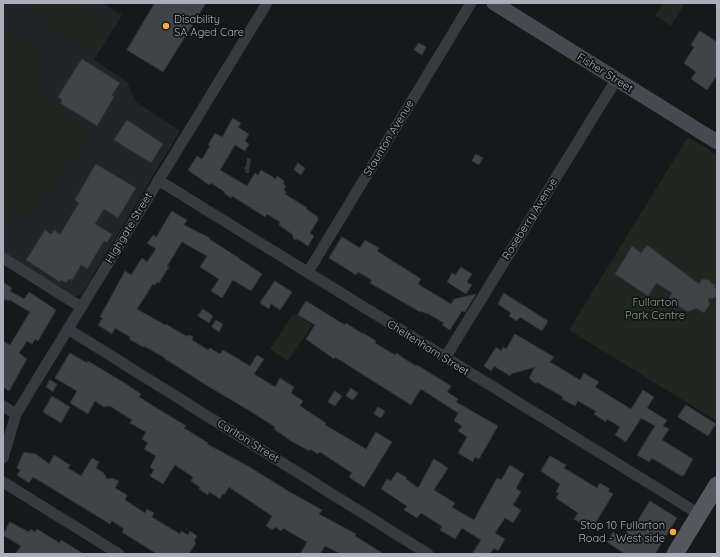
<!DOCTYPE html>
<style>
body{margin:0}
#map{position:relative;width:720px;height:557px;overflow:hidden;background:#17181a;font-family:Quicksand,sans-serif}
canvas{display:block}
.frame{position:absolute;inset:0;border:4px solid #a9afba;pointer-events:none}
</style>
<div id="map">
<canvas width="720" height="557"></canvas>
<div class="frame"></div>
</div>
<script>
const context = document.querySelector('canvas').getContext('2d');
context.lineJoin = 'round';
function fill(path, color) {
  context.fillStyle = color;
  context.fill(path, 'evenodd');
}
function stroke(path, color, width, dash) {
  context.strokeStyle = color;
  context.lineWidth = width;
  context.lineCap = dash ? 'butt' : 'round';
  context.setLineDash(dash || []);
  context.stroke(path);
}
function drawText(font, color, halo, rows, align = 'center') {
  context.font = font + ' Quicksand,sans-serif';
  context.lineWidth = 3.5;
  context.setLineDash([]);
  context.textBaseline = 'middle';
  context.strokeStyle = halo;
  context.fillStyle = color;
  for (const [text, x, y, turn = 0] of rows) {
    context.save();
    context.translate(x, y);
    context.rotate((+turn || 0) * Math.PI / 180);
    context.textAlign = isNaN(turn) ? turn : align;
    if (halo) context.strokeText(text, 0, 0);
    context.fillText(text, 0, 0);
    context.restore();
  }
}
fill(new Path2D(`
 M3 3H102L122 15 94 60 127 82 136 102 180 131 81 295 73 296 3 253Z`), '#232427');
fill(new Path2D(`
 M34 3H55L44 21 29 11Z
 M57 3H78L60 31 45 22Z
 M80 3 95 12 76 41 61 32Z
 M663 3H685L671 26 655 16Z
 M97 13 112 22 93 52 78 42Z
 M3 28 40 50 36 59 42 93 87 126 81 146 42 200 15 219 3 223Z
 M688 137 717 155V421L569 330Z
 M294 313 312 325 288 361 270 349Z`), '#1f2820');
fill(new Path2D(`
 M247 158 251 159 249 173H246L244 168 246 166Z`), '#2d373e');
stroke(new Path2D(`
 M715 3 717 4`), '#2d373e', 3);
const building = new Path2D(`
 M155 3H206L163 72 127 50Z
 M700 31 717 42V75L707 90 691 79 696 72 684 63 694 47 691 45Z
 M419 43 426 47 422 55 414 50Z
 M82 59 120 83 112 95 114 97 97 126 60 103 62 100 58 97Z
 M233 118 241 123 238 127 249 134 245 141 249 144 245 151 235 145 220 170 247 186 255 173 258 175 261 170 276 179 277 176 284 181 283 184 286 186 284 190 286 192 285 194 307 208 306 209 317 216 318 220 310 233 314 236 308 246 299 240 296 239 294 240 292 234 279 225 280 222 267 214 265 217 232 196 231 198 224 193 225 192 211 183 209 185 188 170 197 156 202 159 210 146 208 145 215 133 222 137Z
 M127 120 163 144 151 163 114 140Z
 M476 154 483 158 479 165 472 161Z
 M298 163 305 168 301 175 294 170Z
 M96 164 136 188 118 218 104 209 95 224 112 234 107 243 104 241 87 269 81 265 72 280 69 279 66 283 61 280 60 282 26 260 45 230 51 234 54 230 60 234 79 203 75 200Z
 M172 211 187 220 184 225 210 238 209 239 239 258V259L244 262 262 274 251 291 233 280 222 298 211 291 219 279 200 267 207 256 182 242 167 266 169 267 159 283 157 282 155 285 153 284 137 309 165 325 166 324 186 336 189 335 193 337 192 340 208 350 210 348 220 354 223 350 250 366 257 355 264 359 254 374 275 387 280 378 294 387 291 393 303 401 300 406 326 423 325 425 366 449 376 432 392 442 364 487 349 477 352 473 320 452 318 454 310 449 309 451 291 441 274 429 275 427 250 411 211 388 165 359V358L144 346 143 347 129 339 130 337 115 328 112 334 98 325 103 318 100 317 125 271 131 275 142 258 147 262 156 249 147 243 153 235 156 237Z
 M342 237 360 248 365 240 379 248 377 251 421 279 418 284 451 304 454 299 476 294 465 312 462 311 450 330 442 325 444 323 427 313V314L421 311 420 312 370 283 372 280 358 272 356 275 329 258Z
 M647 245 699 284 702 279 709 280 711 283 716 285 714 288 717 289V294L715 298 708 299 710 304 704 313 696 308 688 312 675 304 674 305 668 300 672 293 656 283 648 296 615 274 632 246 641 253Z
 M461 267 472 274 467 282 472 285 466 294 447 282 452 273 455 275Z
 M275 281 292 292 280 310 271 304 269 309 260 303Z
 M3 282 12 288 10 291 24 299 29 292 56 310 38 341 35 339 32 344 27 341 19 353 27 359 9 391 3 387V341L10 345 30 312 10 300 8 301 5 299 3 303Z
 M504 293 548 321 542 331 520 317 517 321 509 316 511 313 498 304Z
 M306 301 345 325 346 323 363 334V333L376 341 375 343 395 355 397 353 403 358 416 366 417 365 451 386 447 392 458 399 456 402 498 426 479 459 475 457 473 462 458 453 467 437 458 431 462 426 454 421 458 413 421 389 411 405 335 357 334 359 306 339 315 325 298 315Z
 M203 309 213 316 209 323 198 316Z
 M216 320 223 324 219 332 212 327Z
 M515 334 554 357 550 362 580 380 584 373 599 382 595 387 631 409 643 390 654 397 647 408 667 420 663 426 669 429 662 440 693 459 684 475 681 476 652 458 649 462 637 455 655 426 641 418 626 442 615 435 620 427 607 419 606 422 594 414 596 411 578 401 575 406 562 399 563 397 537 382 536 384 529 378 535 367 511 374 510 376 494 366 491 371 484 366 496 347 501 351 503 347 506 349Z
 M70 353 87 363 88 361 123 382 141 394 139 397 186 426 184 428 208 443 207 444 248 466 288 491 322 510 319 514 356 534 355 536 384 554H341L325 546 320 554H300L307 542 283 528 281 531 275 527 273 530 266 526 272 516 229 487 224 495 223 493 220 499 209 492 208 495 199 489 200 487 191 481 193 477 175 465 163 484 150 476 154 470 150 467 156 456 144 449 148 443 142 439 146 432 130 423 132 420 110 406 104 407 95 401 88 414 70 403 77 391 55 378Z
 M50 380 57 384 53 392 46 387Z
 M351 388 358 393 353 400 346 396Z
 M335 391 342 396 335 406 328 402Z
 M52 396 70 407 61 423 43 412Z
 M686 405 716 424 708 436 678 417Z
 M378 407 385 411 381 418 374 414Z
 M24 452 36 454 49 464 54 455 70 465 68 468 81 476 92 458 99 462 96 468 104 473 107 479 112 478 119 481 115 488 127 495 125 500 145 513 147 509 154 513 152 517 180 534 181 531 188 535 190 531 197 536 194 541 196 543 189 554H157L122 532 124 529 112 521 110 524 33 477 29 483 17 475 20 470 17 468Z
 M550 456 566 465 564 468 597 488 600 483 610 489 608 491 613 494 591 530 574 519 578 513 556 498 559 493 556 492 560 484 541 471Z
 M434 459 448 468 434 490 455 503 452 507 474 520 497 478 501 480 510 465 524 474 516 488 521 492 513 505 521 510 513 523 505 518 495 533 505 539 498 551 494 548 490 554H472L481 540 462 528 455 539 440 530 442 526 421 513 417 518 404 510 407 506 381 489 387 479 391 481 397 472 407 478 406 479 418 488Z
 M650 501 677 518 655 554H625L607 542 613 532 623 538 628 529 631 531Z
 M10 522 29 532 31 529 35 532 37 529 60 543 61 540 84 554H15L21 546 3 535Z`);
fill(building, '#414347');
stroke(building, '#313236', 1);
stroke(new Path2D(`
 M158 180 699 514
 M3 258 81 307
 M308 272 471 3
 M68 329 428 554
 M445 358 616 80
 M3 406 16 414
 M3 458 16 414 267 3
 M3 482 119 554`), '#383a3f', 11);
stroke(new Path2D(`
 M494 3 717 142`), '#46494f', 15);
stroke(new Path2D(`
 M675 554 717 485`), '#54575e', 17);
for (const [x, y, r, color] of [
 [166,26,4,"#f7ab32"],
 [673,532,4,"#f7ab32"]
]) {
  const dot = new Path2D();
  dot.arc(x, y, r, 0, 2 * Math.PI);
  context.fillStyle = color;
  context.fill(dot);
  stroke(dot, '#121315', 1.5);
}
drawText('11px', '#a9afba', '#121315', [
 ["Disability",174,20],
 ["SA Aged Care",174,33],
 ["Stop 10 Fullarton",665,526,"right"],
 ["Road - West side",665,539,"right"]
], 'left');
drawText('11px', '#a9afba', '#121315', [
 ["Fisher Street",605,73,32],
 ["Staunton Avenue",389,138,-59],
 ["Roseberry Avenue",530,219,-58],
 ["Highgate Street",129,228,-59],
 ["Cheltenham Street",428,348,32],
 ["Carlton Street",248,441,32]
]);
drawText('11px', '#80a580', '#121315', [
 ["Fullarton",655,303],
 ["Park Centre",655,316]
]);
</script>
